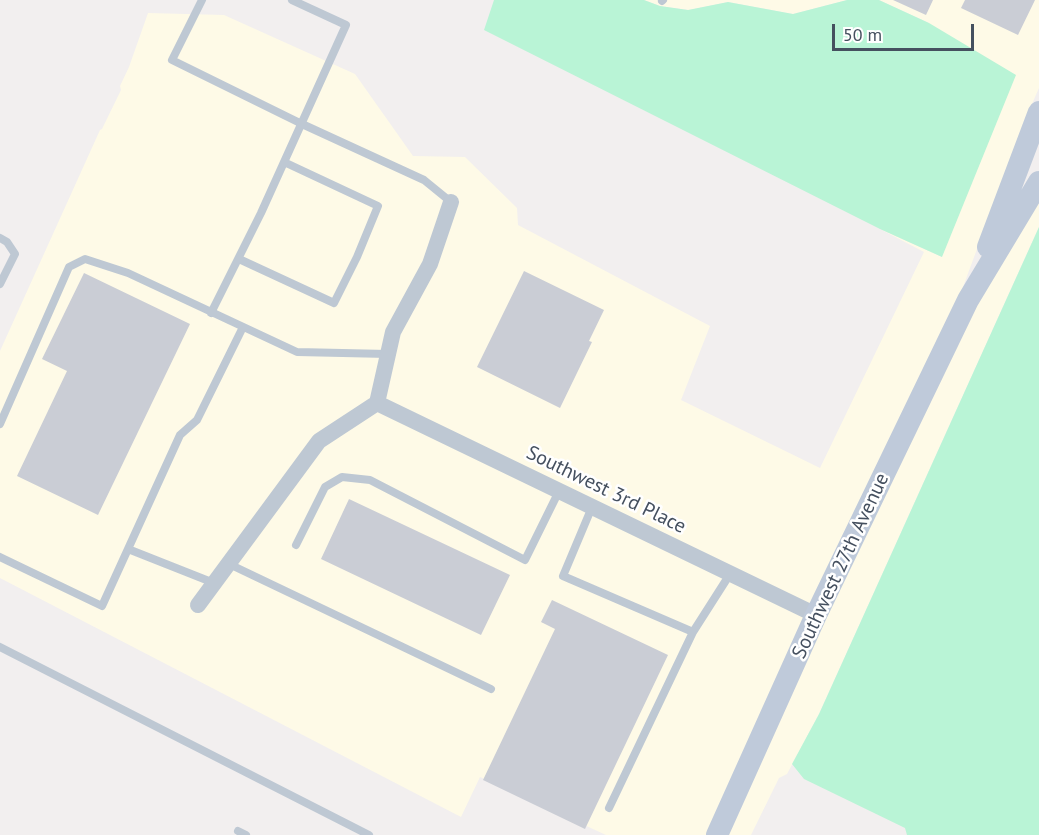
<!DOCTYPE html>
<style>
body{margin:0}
#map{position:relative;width:1039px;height:835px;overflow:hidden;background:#f2efef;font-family:"PT Sans",sans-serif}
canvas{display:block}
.scale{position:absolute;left:832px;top:24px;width:142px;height:27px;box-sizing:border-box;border:3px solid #45505f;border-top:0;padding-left:8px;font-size:18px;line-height:21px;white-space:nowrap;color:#45505f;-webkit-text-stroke:4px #fff;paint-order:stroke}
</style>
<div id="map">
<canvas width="1039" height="835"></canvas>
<div class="scale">50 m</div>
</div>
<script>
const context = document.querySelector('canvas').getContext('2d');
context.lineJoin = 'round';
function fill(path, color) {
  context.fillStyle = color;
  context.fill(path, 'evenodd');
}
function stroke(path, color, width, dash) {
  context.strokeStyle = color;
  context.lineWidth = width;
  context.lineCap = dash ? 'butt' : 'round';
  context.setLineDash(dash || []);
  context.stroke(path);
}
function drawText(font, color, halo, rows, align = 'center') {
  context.font = font + ' "PT Sans",sans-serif';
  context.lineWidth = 5;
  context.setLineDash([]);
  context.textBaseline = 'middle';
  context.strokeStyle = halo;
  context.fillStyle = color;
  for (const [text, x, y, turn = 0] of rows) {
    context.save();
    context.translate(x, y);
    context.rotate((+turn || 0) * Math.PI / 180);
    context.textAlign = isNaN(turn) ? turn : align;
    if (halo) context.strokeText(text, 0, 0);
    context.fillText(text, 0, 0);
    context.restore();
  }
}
fill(new Path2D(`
 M644 0H847L793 14 728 2 689 10 660 6Z
 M879 0H1039V88L1024 122 960 295 808 611 706 835H606L480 777 461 817 0 578V351L100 130 102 129 121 90 120 86 129 67 148 13 224 15 355 74 413 156 465 157 517 208 518 225 710 326 681 400 820 468 924 252 880 229 942 257 929 23Z
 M1039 201V227L819 714 787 774 779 778 751 835H727L825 619 977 304Z`), '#fefae7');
fill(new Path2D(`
 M494 0H644L660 6 688 10 728 2 793 14 847 0H879L929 23 1016 75 942 257 880 229 484 30Z
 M1039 227V835H907L905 828 804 779 792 764 819 714Z`), '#b9f4d6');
fill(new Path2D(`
 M893 0H933L926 15Z
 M965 0H1035L1018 35 961 8Z
 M524 271 604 310 589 341 592 342 560 408 477 367Z
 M84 273 190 324 98 515 17 476 67 371 42 359Z
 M349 499 510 575 481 635 321 559Z
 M552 600 668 655 585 829 483 780 555 629 541 622Z`), '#cacdd5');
stroke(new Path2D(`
 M202 0 172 60 302 124 424 180 451 202
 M662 1 663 0
 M0 238 7 242 15 254 0 284
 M239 259 334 303 357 257 378 206 284 162
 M211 313 261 213 346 25 292 0
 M0 424 69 267 85 259 128 273 297 352 388 354
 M592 507 563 576 693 632 730 574
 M296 545 325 487 342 477 370 480 525 560 559 491
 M128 549 214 583
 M0 557 102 606 180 435 197 420 243 327
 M229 564 491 689
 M0 647 369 835
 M609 808 693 632
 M238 831 246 835`), '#bec8d3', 8);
stroke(new Path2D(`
 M377 403 816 615
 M198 605 319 441 377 403 393 332 430 264 451 202`), '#bec8d3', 16);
stroke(new Path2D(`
 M988 247 1039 112
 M717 835 816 615 968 300 1039 182`), '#bfcada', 22);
drawText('20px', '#45505f', '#fff', [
 ["Southwest 3rd Place",606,490,26],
 ["Southwest 27th Avenue",841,566,-65]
]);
</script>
